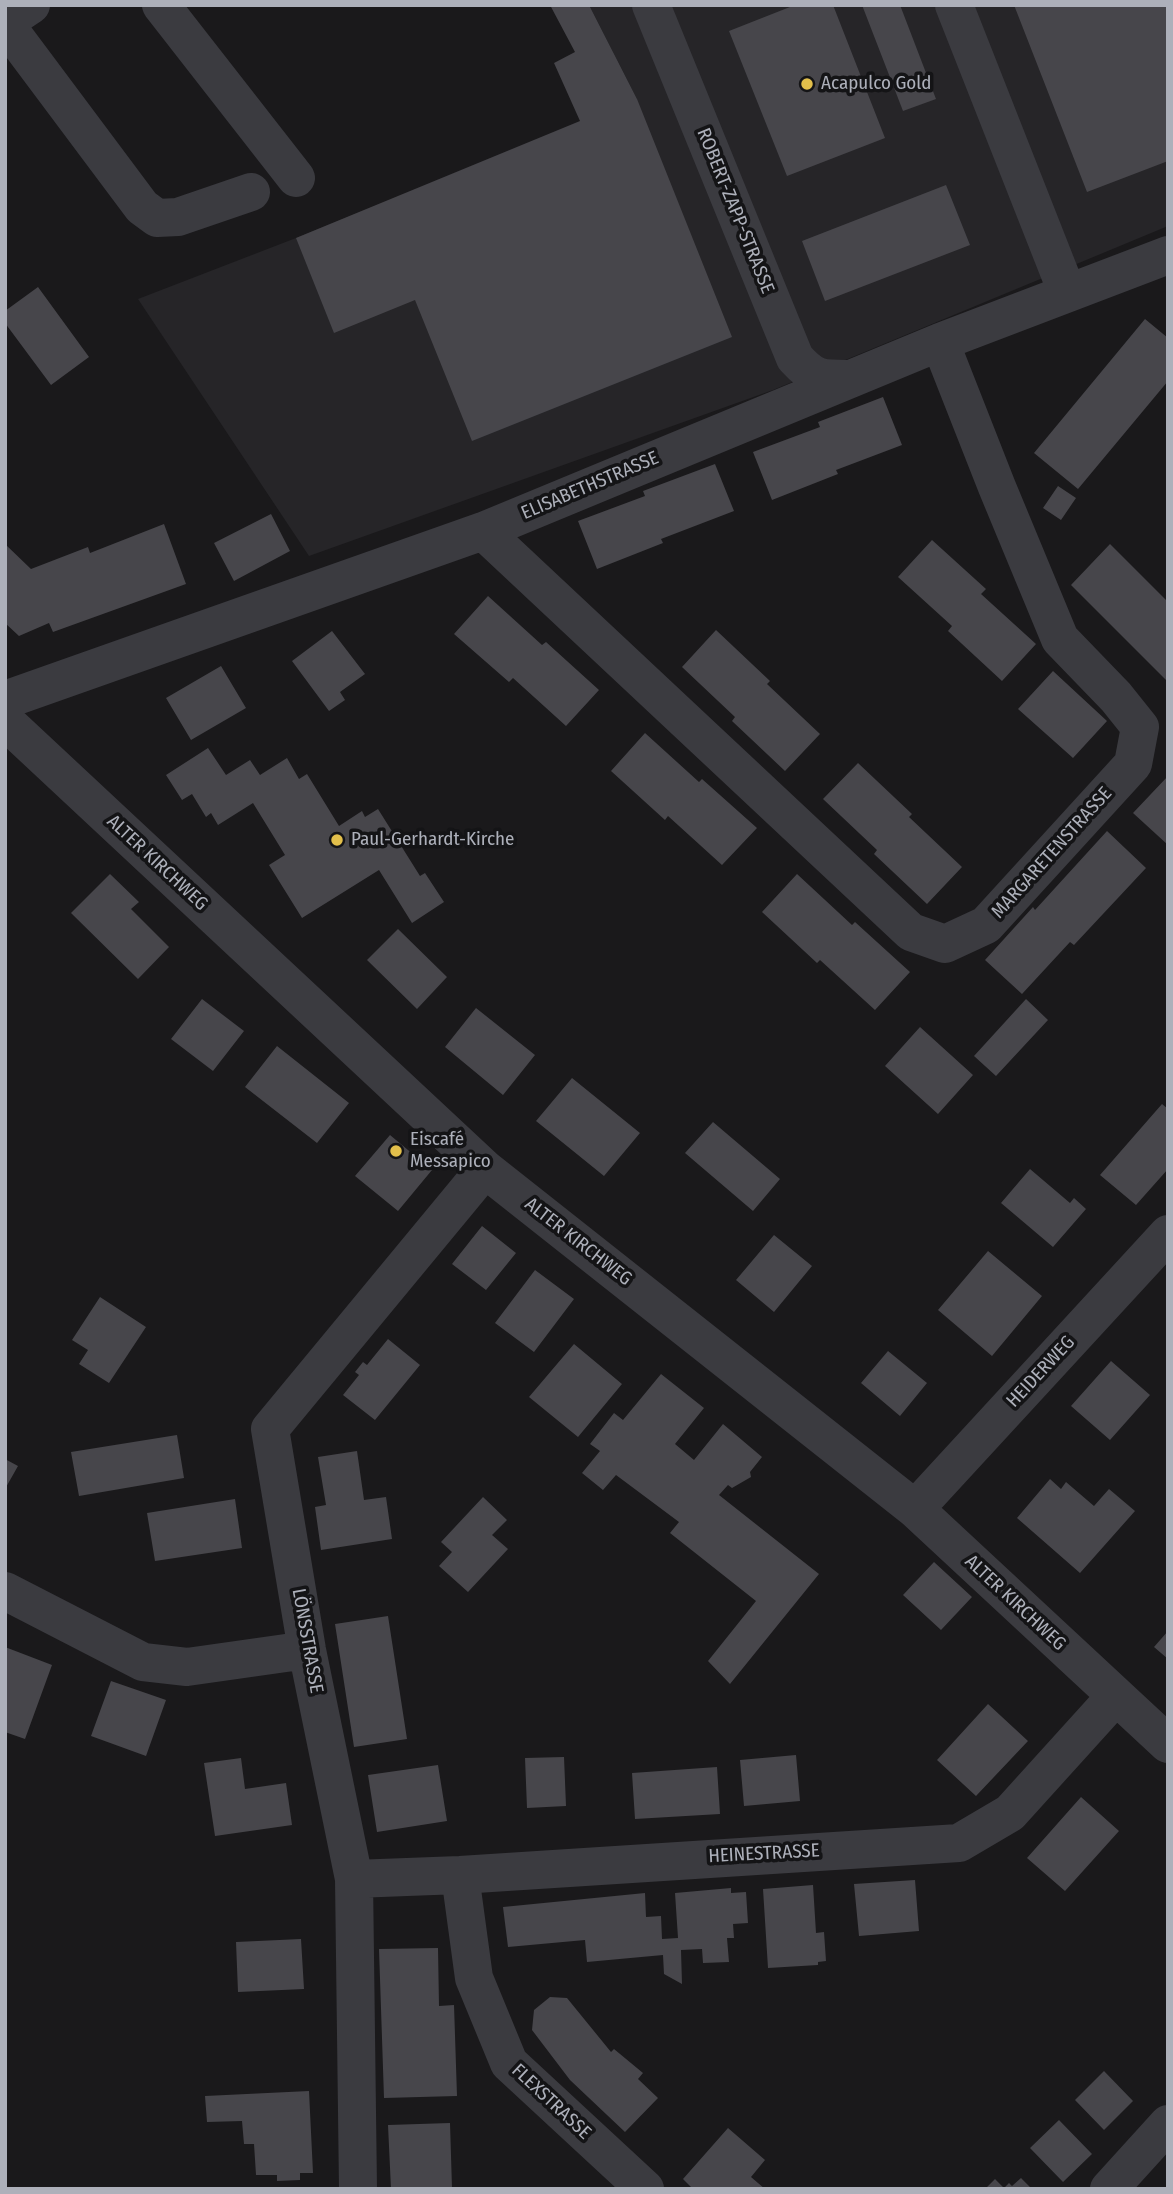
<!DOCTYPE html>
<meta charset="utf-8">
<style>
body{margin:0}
#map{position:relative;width:1173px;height:2194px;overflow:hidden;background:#1a191b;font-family:"Fira Sans Condensed",sans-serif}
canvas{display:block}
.frame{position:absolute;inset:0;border:7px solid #adb0ba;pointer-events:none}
</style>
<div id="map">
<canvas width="1173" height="2194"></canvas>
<div class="frame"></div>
</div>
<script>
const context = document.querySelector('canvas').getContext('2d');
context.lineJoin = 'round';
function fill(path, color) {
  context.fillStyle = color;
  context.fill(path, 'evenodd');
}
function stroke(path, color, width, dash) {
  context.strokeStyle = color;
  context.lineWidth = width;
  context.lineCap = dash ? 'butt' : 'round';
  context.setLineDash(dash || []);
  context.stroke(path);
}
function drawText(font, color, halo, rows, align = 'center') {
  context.font = font + ' "Fira Sans Condensed",sans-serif';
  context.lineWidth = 7;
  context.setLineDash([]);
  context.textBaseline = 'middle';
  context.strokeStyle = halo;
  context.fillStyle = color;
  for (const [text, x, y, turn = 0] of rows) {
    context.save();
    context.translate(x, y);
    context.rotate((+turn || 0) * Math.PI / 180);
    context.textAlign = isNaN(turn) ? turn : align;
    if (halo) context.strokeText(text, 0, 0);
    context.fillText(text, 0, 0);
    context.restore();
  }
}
fill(new Path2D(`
 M589 5H1168V226L773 390 309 556 138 299 296 238 637 99Z`), '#262528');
fill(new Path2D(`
 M550 5H589L637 99 732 337 472 441 415 300 334 333 296 238 580 121 554 63 575 52Z
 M795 5H833L885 138 787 176 729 31Z
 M862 5H900L936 99 903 111Z
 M1014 5H1168V161L1087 192Z
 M946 185 970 245 825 301 802 241Z
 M38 287 89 357 51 385 5 323V311Z
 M1145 319 1168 338V381L1078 489 1034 453Z
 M883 397 902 445 836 470 838 474 772 500 753 452 820 427 818 422Z
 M715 464 734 511 661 539 663 543 597 569 578 521 645 496 643 491Z
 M1058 486 1076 498 1061 520 1043 508Z
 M271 514 290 551 234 581 214 543Z
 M164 524 186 584 53 632 49 623 19 636 5 623V544L31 569 88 547 90 553Z
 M932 540 986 589 981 594 1036 644 1002 681 948 631 952 626 898 577Z
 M1110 544 1168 602V682L1071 585Z
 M488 596 542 645 546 642 599 690 566 726 513 678 509 682 454 634Z
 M716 630 770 681 767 684 820 734 785 771 732 721 735 717 682 667Z
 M332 631 365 674 340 692 345 700 329 711 292 661Z
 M221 666 246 708 191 740 166 698Z
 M1053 671 1107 721 1073 758 1018 709Z
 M645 733 699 782 702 779 757 828 722 865 668 816 665 820 611 771Z
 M208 748 226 775 250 760 260 775 287 758 299 779 307 774 339 826 362 811 365 817 378 809 420 876 425 873 444 902 412 923 379 870 302 918 269 865 285 855 253 803 218 825 211 813 206 817 192 794 182 800 166 775Z
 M858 763 912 814 909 817 962 867 927 904 874 854 877 850 823 799Z
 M1168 776V845L1133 813Z
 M1107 831 1146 868 1074 945 1070 942 1022 994 985 960 1033 907 1035 910Z
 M110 874 139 902 131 909 169 947 138 979 71 913Z
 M797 874 852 925 855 922 910 972 875 1010 820 960 817 963 762 912Z
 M398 929 447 977 417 1009 367 960Z
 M202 999 244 1031 213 1071 171 1039Z
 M1026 999 1048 1020 996 1076 974 1056Z
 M476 1008 535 1055 503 1095 445 1047Z
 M920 1027 973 1075 938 1114 885 1066Z
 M277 1046 349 1103 317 1143 245 1087Z
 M572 1078 640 1133 604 1176 536 1121Z
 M1162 1104 1168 1109V1169L1136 1205 1100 1175Z
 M713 1122 780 1179 753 1211 685 1153Z
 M390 1135 432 1170 398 1211 355 1176Z
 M1030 1169 1070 1203 1074 1198 1086 1209 1053 1247 1001 1203Z
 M482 1226 516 1253 486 1290 452 1264Z
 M774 1235 812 1266 774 1312 736 1280Z
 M988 1251 1042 1296 992 1356 938 1310Z
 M535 1270 574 1299 534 1352 495 1323Z
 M100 1297 146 1327 109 1383 79 1364 88 1350 72 1340Z
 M388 1339 420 1365 375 1420 343 1395 359 1375 355 1372 363 1362 367 1365Z
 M574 1344 622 1384 578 1437 529 1397Z
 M888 1351 927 1383 900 1416 861 1383Z
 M1111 1361 1150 1395 1110 1440 1071 1406Z
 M661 1374 704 1408 675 1444 694 1460 723 1424 762 1457 750 1472 751 1477 732 1488 728 1485 719 1495 819 1574 730 1684 708 1661 756 1601 670 1533 679 1522 616 1475 603 1490 582 1473 600 1451 590 1444 614 1413 623 1420Z
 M177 1435 184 1478 79 1496 71 1452Z
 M357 1451 364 1500 386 1497 392 1539 321 1550 315 1507 326 1505 318 1457Z
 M5 1459 18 1466 5 1489Z
 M1050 1479 1061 1489 1066 1482 1094 1506 1109 1489 1135 1511 1080 1573 1017 1518Z
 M483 1497 507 1520 492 1535 508 1549 468 1592 439 1566 452 1552 441 1542Z
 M235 1499 242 1548 155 1561 147 1513Z
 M934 1562 972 1597 941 1630 903 1595Z
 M388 1616 407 1739 354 1747 335 1624Z
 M1168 1631V1659L1154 1647Z
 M5 1647 52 1665 25 1739 5 1732Z
 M111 1681 166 1700 146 1756 91 1736Z
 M988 1704 1028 1741 976 1796 937 1760Z
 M796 1755 800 1801 744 1806 740 1760Z
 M564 1757 566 1806 527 1808 525 1758Z
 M241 1758 245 1789 286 1783 292 1825 215 1836 204 1763Z
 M438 1765 447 1821 377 1832 368 1775Z
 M717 1767 720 1814 635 1819 632 1773Z
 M1081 1797 1119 1831 1065 1891 1027 1858Z
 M915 1880 919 1931 859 1936 854 1884Z
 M813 1885 816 1933 824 1932 826 1961 818 1962V1965L768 1968 763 1889Z
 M731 1888V1893L746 1892 748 1923 733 1924 734 1938H727L729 1962 703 1963 702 1949 681 1950 682 1984 664 1974 663 1955 587 1962 585 1940 508 1947 503 1907 645 1893 646 1917 661 1916 662 1939 678 1938 675 1893Z
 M301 1939 304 1989 238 1992 236 1942Z
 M438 1948 439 2006 454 2005 457 2096 384 2098 379 1949Z
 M550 1997 567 1998 611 2052 614 2049 643 2073 638 2079 658 2098 625 2132 570 2080 532 2030 534 2010Z
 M1104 2071 1133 2101 1104 2130 1075 2100Z
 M309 2091 313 2173H300V2180L277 2181V2175H256L254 2144H244L242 2121 207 2122 205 2096Z
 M1059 2120 1092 2154 1063 2182 1030 2148Z
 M450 2123 452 2188 391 2189 388 2125Z
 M728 2128 765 2160 751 2177 765 2189H693L683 2179Z
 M1021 2178 1032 2189H985L995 2179 1004 2188 1009 2183 1012 2186Z`), '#47464b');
stroke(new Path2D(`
 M31 5 16 15 11 24 12 33 142 207 157 218 178 217 251 192
 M161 5 296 178
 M651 5 795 358C815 380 821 379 850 379
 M954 5 1067 292
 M483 531 911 932 945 944 986 925 1133 764 1140 727 1116 697 1060 639 997 487 940 342
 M5 700 483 531 940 342 1168 255
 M5 721 485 1169 915 1509 1168 1744
 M915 1509 1168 1234
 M5 1591 143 1662 187 1667 307 1650
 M460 1875 474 1978 509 2063 645 2189
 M354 1879 460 1875 959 1843 1010 1813 1115 1697
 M358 2189 354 1879 307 1650 270 1429 485 1169
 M1109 2189 1168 2124`), '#3b3b40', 38);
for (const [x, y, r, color] of [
 [807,84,7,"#e2bf4b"],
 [337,840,7,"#e2bf4b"],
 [396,1151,7,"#e2bf4b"]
]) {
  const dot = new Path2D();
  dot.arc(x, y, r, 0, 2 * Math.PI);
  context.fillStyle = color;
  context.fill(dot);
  stroke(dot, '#141416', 2.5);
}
drawText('19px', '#adb0ba', '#141416', [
 ["Acapulco Gold",821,84],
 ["Paul-Gerhardt-Kirche",351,840],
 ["Eiscafé",410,1140],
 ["Messapico",410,1162]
], 'left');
drawText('19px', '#adb0ba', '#141416', [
 ["ROBERT-ZAPP-STRASSE",735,211,68],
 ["ELISABETHSTRASSE",590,486,-23],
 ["MARGARETENSTRASSE",1052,853,-48],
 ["ALTER KIRCHWEG",157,863,43],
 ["ALTER KIRCHWEG",578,1242,38],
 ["HEIDERWEG",1041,1372,-47],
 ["ALTER KIRCHWEG",1015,1603,43],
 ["LÖNSSTRASSE",307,1641,80],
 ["HEINESTRASSE",764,1854,-3],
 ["FLEXSTRASSE",551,2102,43]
]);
</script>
